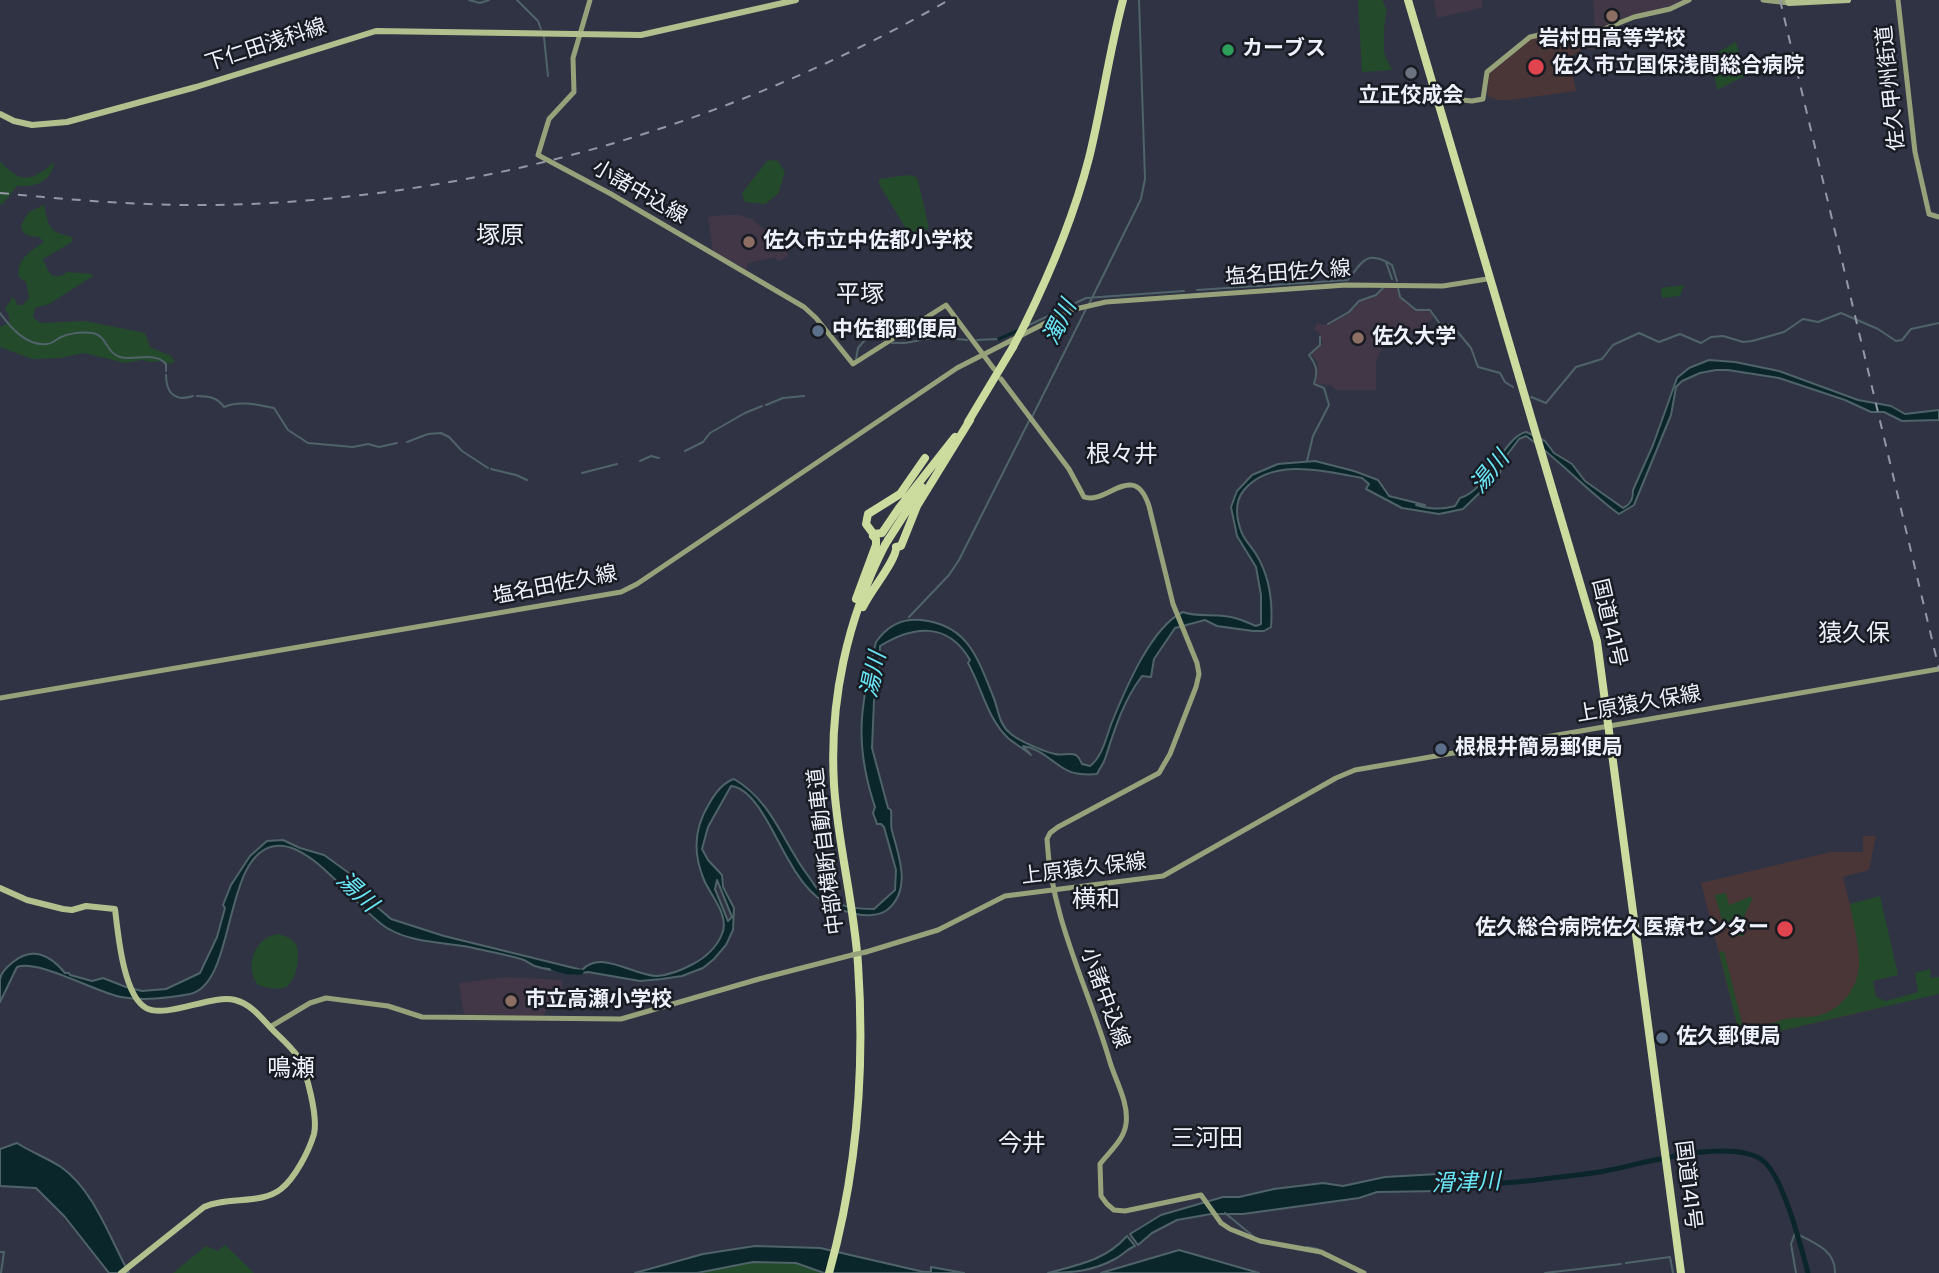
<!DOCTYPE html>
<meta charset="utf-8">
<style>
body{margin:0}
canvas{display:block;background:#2f3344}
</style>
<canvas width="1939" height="1273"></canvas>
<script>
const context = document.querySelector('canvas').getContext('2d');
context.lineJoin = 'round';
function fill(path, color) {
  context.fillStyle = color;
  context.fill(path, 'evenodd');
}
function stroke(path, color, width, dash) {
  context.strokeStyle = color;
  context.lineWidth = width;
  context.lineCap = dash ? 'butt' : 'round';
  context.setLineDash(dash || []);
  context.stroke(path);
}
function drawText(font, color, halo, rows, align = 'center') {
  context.font = font + ' Poppins,"Noto Sans JP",sans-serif';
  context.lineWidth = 5;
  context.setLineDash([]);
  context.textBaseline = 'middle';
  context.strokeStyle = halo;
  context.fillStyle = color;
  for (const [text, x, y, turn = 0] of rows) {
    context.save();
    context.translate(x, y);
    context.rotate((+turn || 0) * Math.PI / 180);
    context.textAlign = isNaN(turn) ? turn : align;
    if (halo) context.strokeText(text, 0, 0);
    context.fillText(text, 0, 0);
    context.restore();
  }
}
fill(new Path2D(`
 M1434 0H1482V6L1481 8 1437 18Z
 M1593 0H1684L1667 8 1635 14 1595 30Z
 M723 215H739L752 219 769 234 783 232 788 257 778 261 775 257 748 263 746 269 713 251 708 217Z
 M1385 287 1396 288 1400 298 1415 311H1429L1434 317 1421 328 1402 334 1382 348 1376 361V390H1336L1331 385 1316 384 1318 363 1311 354 1323 343 1318 331 1314 330 1317 323 1325 325 1339 319 1351 312 1362 300 1375 296Z
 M507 977 562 980 563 994 557 1010 547 1008 543 1017 464 1015 459 983Z`), '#423746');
fill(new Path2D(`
 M1612 29 1618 48 1583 49 1574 54 1577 74 1573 75 1576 91 1509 100H1497L1487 96 1489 74 1527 40 1549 35H1587Z
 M1863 836H1876L1869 870 1843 877 1876 1009 1741 1040 1701 883 1831 852H1863Z`), '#4a3537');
fill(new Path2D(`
 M1358 0H1382L1387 10C1384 17 1383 46 1385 55 1386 60 1390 65 1392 70L1362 72Z
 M1736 42 1745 76 1717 90 1711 56Z
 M768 160 778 161 785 172 778 194 765 204 745 202 742 193Z
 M0 161C20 184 32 182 54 162 51 183 35 187 17 186L2 205 0 203Z
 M908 175 916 177 918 181 928 224 929 228 923 231 908 232 879 184V179Z
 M44 205C46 214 47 227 56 232 61 235 67 235 73 238L72 242 43 259 48 271 53 276H61L67 272 92 274 93 276 49 304 35 308 33 317 40 323 85 321 145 333 150 347 171 356 175 361 171 364 161 361 150 362 143 360 125 363 84 353 60 358 32 359 0 347V327L9 323V315L5 309 13 297 18 305H23L29 298 26 282 19 277C16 259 31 251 44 242L39 237C30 236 22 236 21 225L29 212Z
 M1684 285 1680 296 1662 298 1661 288Z
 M1726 893 1729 905 1750 897 1753 898 1745 914 1744 936H1739L1738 921 1723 924 1715 895Z
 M1880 896 1898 975 1873 981 1876 997 1886 1001 1918 992 1915 973 1930 969 1931 978 1939 977V994L1741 1040 1719 952 1724 951 1744 1031C1759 1027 1771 1024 1785 1019 1798 1016 1811 1019 1823 1014 1846 1006 1861 982 1859 958 1858 940 1853 922 1850 904Z
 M278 934C285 936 292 938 296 945 301 955 296 982 286 987 277 991 266 987 258 985 244 966 254 938 278 934Z
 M225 1245 254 1273H173L206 1246 218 1251Z
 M753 1262 796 1263 824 1273H697Z`), '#234a2a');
const water = new Path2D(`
 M1709 360 1735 362 1779 371 1858 400 1891 406 1905 414 1939 410V420L1902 421 1884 412H1871L1845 400 1779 378 1728 370H1716L1700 373 1682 381 1676 387 1671 415 1634 505 1619 514C1586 490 1560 460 1526 436L1519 439 1504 459 1500 473 1463 509 1439 514 1402 508 1366 489 1369 484 1362 478C1325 471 1272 457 1244 490 1234 502 1236 517 1241 531 1244 540 1251 546 1256 554 1270 577 1273 601 1271 627L1264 631H1253L1217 626 1205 620 1175 628 1154 659 1151 677 1142 676C1123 701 1114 731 1105 759 1103 765 1099 769 1097 774 1086 775 1073 775 1063 768 1050 760 1039 748 1023 746L1031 755C1024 749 1015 744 1008 738 987 718 982 688 968 663L970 660C948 622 914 625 880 646L879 680 874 701 872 748 888 808 891 810C892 817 890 823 892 831 899 856 912 890 887 910 879 916 865 916 856 914 842 911 828 906 817 897 806 888 795 872 788 859 776 840 756 788 731 786L708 827 702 849 708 860 722 875 723 887 734 908 733 930 726 945 714 959 703 968 682 976 662 979 640 981 588 972 582 973C567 971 549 971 535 966 530 964 526 960 521 959 504 954 486 951 469 947 442 942 412 943 387 928 357 910 312 840 275 846 222 854 237 983 190 994 167 998 144 1001 121 997 95 992 38 959 17 967L0 1002C0 995 0 986 0 979 1 972 8 966 13 962 33 946 50 955 65 973H69L70 975 92 981 103 978 126 987 142 991 166 989 200 973 217 937 225 908 223 905 231 885 250 856 267 841 283 840 300 848 324 855 349 873 347 875 355 888 391 919 444 936 582 970C601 949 634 976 657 976 670 975 682 970 693 964 705 958 717 947 722 934 730 916 711 896 704 880 693 854 694 828 709 804 715 793 722 783 734 779 773 802 783 843 809 877 813 883 817 890 822 894 837 907 855 909 874 909L895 890 896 870 884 827 881 824H877L873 813 875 807C854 744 860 706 876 642 887 626 901 618 921 620 968 625 977 657 993 696 999 710 998 724 1011 734 1019 741 1045 752 1055 754 1062 756 1070 752 1076 755 1080 758 1080 760 1082 764L1090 766C1103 756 1106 737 1112 722 1125 690 1151 627 1183 612 1195 617 1212 614 1224 616 1237 617 1244 621 1256 626L1261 624V595L1256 567 1237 536 1231 507 1237 491 1252 475 1278 464 1315 461 1354 471 1378 480 1389 496 1425 505H1416C1430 509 1440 510 1455 506L1460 498C1489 490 1502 438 1526 432L1545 441 1554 453 1572 464 1585 481 1623 508C1631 504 1633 499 1633 490L1653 445 1677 378 1689 368ZM717 880 732 917 728 921 715 889Z
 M17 1143C31 1152 47 1158 61 1167 94 1190 110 1239 129 1273H109L65 1217 36 1188 0 1186V1149Z
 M1438 1174 1440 1191 1377 1192 1359 1198 1243 1214H1211L1177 1220 1152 1233 1138 1245 1130 1234 1161 1215 1223 1197H1239L1274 1189 1323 1183 1343 1186 1385 1177Z
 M1127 1236 1135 1246C1127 1249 1123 1255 1115 1259 1093 1271 1072 1273 1048 1273 1078 1265 1106 1260 1127 1236Z
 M755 1246 820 1248 924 1272H931V1267L964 1273H824L796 1263 753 1262 697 1273H635L703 1254Z
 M1179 1250 1259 1273H1101Z`);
fill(water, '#0b262a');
stroke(water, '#4f6369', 2);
stroke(new Path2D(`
 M469 0 480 3 489 0
 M517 0 538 21 541 29
 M544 37 548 76
 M1386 262 1392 279
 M1398 288 1400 297 1416 310H1430L1440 324 1452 325 1471 348 1478 367 1500 373 1505 382 1513 387
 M1197 290 1348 280C1362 262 1366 249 1392 265L1397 281
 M1089 304 1141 199 1145 179 1139 0
 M0 313C11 328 26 346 47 344 52 344 57 339 61 337 71 333 83 332 92 333 107 335 106 353 120 357 134 361 155 351 166 364V371
 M1328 324 1349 312 1359 301 1376 295 1383 288
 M1027 326 1086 298 1184 291
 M866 339 872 337 885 340
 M977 340 999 339
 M892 343H905L938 337 967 340
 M856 359 858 348 865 340
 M166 375C166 393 175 402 193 396
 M197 396C208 396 217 397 224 407 239 400 258 405 274 408L288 430 308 443 353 447 368 444 379 447 397 443
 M1531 397 1546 403 1576 367 1602 359 1613 345 1639 333 1659 342 1680 334 1701 343 1711 337 1723 336 1743 342 1752 341 1784 332 1803 319 1818 322 1841 313 1878 329 1896 341 1902 340 1911 329 1939 323
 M766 405 783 398 804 396
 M1032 417 1086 309
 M407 442 428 434 441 433 449 437 462 451 488 468
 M685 451 703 442 710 433 745 413 762 406
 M640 461 651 456 659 458
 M1307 461 1313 436 1329 405 1324 388 1314 384C1318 371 1317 366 1309 355L1320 345V337
 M491 469 516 475 527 480
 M582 473 617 464
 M909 617 949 575 959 560 1029 421
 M1225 1213 1253 1236
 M1307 1247 1318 1249
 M0 1252H4L1 1273
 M1626 1263 1670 1257 1673 1273
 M1545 1273 1621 1264
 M1796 1273 1791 1244 1795 1233C1813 1242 1836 1250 1835 1273`), '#4f6369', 2);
stroke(new Path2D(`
 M999 339 1019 330`), '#0b262a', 3.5);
stroke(new Path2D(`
 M553 968 568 972H581
 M1434 1187C1468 1185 1502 1184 1536 1180 1559 1177 1582 1175 1605 1171 1642 1164 1730 1137 1762 1160 1783 1175 1801 1247 1808 1273`), '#0b262a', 5);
stroke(new Path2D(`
 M590 0 573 58 574 92 549 119 538 155 611 194 804 307 816 318 853 364 946 305 994 369
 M1763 0 1789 3
 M1898 0 1915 152 1929 214
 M1432 97 1472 101 1483 99 1487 72 1530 37 1548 33 1599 31 1634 17 1670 9 1689 0
 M1929 214 1939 217
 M1001 379 1069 469 1084 497C1107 505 1134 460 1149 506L1173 604 1197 663 1199 674 1196 687 1170 754 1159 773 1058 827 1050 833 1047 839C1051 918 1088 987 1110 1062 1116 1082 1129 1103 1126 1124 1124 1140 1109 1152 1100 1164L1101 1196 1107 1204 1114 1210 1125 1211 1201 1195 1221 1223 1230 1229 1260 1241 1321 1252 1364 1273
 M0 698 621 592 637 584 957 368 1071 310 1106 302 1346 285 1443 286 1487 279
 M866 952 938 930 1005 896 1163 876 1336 778 1355 770 1939 669
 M270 1027 310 1003 326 998 388 1006 422 1017 621 1019 759 979 852 955`), '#97a27a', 5);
stroke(new Path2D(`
 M1788 0 1789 3 1848 0
 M0 114 14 121 32 125 67 122 196 87 376 31 641 35 796 0
 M0 888 27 900 63 909 72 910 86 906 115 909C118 933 123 995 146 1008 166 1019 212 994 235 1000 250 1004 259 1015 269 1026 278 1036 290 1045 298 1057 307 1072 318 1117 314 1134 309 1151 295 1178 281 1189 261 1205 228 1196 204 1207L121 1273`), '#b2c08d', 6);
stroke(new Path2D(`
 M1408 0 1597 641 1681 1273
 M1025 324C1051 271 1074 216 1089 158 1102 106 1109 52 1123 0
 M968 422 1013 347
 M874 534 882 533 899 508 955 437
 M875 536 866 524 868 514 900 494 925 458
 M888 540 922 487
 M856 599 876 545V539L873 536
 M863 607C869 593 898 558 896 547L901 546 917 506 970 420
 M829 1273C857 1173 865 1067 858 964 854 904 838 845 834 785 829 702 847 619 885 545`), '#cbdc9e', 8);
stroke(new Path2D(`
 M1780 0 1939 669
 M0 193C72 200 144 206 217 205 475 200 726 127 949 0`), '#9497a5', 2, [9, 9]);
stroke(new Path2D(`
 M852 955 866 952`), '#97a27a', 5);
stroke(new Path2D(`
 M1013 347 1025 324
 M885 545 888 540`), '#cbdc9e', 8);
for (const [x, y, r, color] of [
 [1612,16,7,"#8d6e63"],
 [1228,50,7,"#2e9e5b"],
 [1536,67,9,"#e0444e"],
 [1411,73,7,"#6b7280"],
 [749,242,7,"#8d6e63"],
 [818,331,7,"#5c6f8a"],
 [1358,338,7,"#8d6e63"],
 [1441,749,7,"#5c6f8a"],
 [1785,929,9,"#e0444e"],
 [511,1001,7,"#8d6e63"],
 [1662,1038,7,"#5c6f8a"]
]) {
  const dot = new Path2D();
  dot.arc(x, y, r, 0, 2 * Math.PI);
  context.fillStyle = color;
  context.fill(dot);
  stroke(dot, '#191b23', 2.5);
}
drawText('bold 21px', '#eef1fc', '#191b23', [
 ["岩村田高等学校",1612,40,"center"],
 ["カーブス",1242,50],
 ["佐久市立国保浅間総合病院",1552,67],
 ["立正佼成会",1411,97,"center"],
 ["佐久市立中佐都小学校",763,242],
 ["中佐都郵便局",832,331],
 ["佐久大学",1372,338],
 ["根根井簡易郵便局",1455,749],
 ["佐久総合病院佐久医療センター",1769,929,"right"],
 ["市立高瀬小学校",525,1001],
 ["佐久郵便局",1676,1038]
], 'left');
drawText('21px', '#eef1fc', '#191b23', [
 ["下仁田浅科線",266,46,-18],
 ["佐久甲州街道",1892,88,-96],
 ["小諸中込線",639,193,30],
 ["塩名田佐久線",1288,274,-4],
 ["塩名田佐久線",555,586,-11],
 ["国道141号",1608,623,77],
 ["上原猿久保線",1639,705,-10],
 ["中部横断自動車道",827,851,-97],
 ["上原猿久保線",1084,870,-7],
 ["小諸中込線",1104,998,70],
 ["国道141号",1687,1185,83]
]);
drawText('italic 23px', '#69e7f7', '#191b23', [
 ["濁川",1061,323,-63],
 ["湯川",1491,473,-51],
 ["湯川",875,675,-78],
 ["湯川",356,893,43],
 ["滑津川",1466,1184,-2]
]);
drawText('24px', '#eef1fc', '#191b23', [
 ["塚原",500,237],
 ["平塚",860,296],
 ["根々井",1122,456],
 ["猿久保",1854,635],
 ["横和",1096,901],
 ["鳴瀬",291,1070],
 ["三河田",1207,1140],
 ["今井",1022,1145]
]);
</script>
